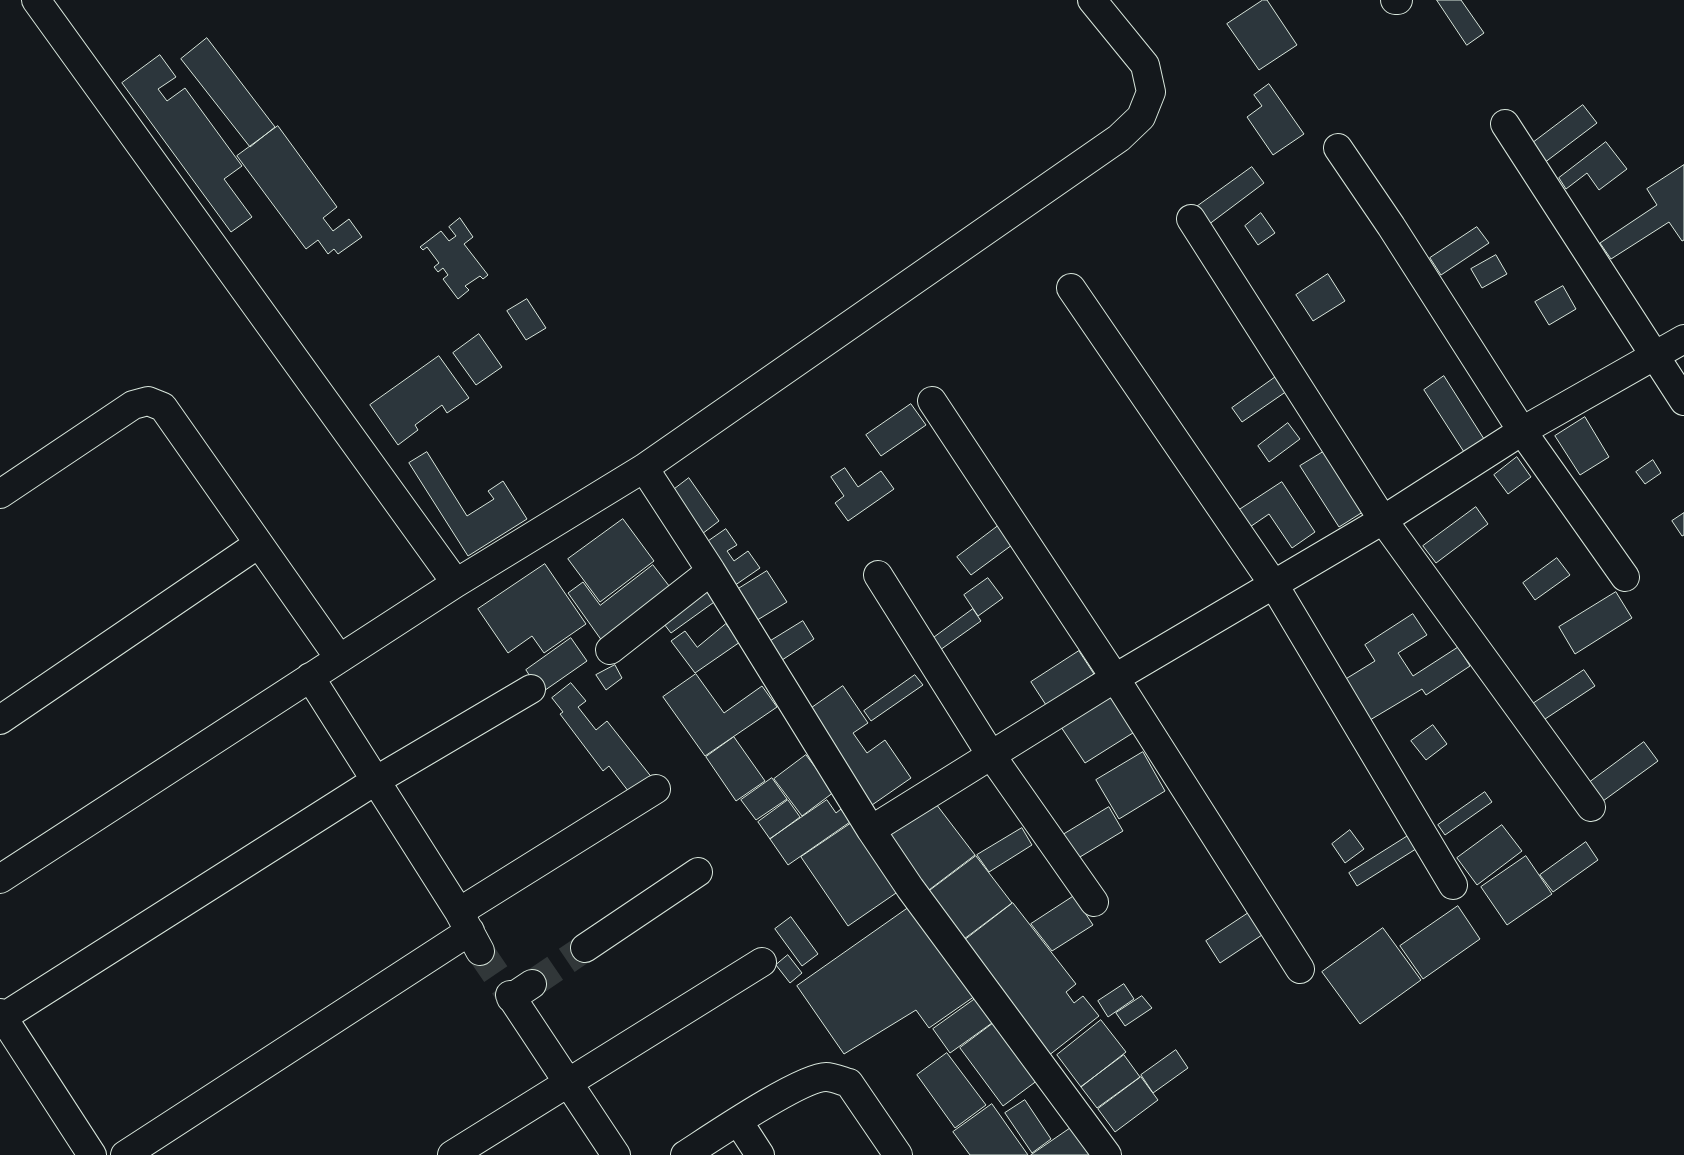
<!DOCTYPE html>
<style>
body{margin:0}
canvas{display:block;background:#14181c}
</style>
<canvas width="1684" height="1155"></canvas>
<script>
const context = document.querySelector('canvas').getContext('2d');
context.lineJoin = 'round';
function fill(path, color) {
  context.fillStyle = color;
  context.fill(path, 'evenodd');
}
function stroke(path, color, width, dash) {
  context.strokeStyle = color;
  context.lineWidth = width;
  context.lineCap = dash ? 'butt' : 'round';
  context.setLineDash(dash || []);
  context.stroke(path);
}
const building = new Path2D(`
 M1263 0H1267L1297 45 1259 70 1227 24Z
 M1437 0H1461L1484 33 1467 45Z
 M207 38 275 127 250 147 181 59Z
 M160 55 176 77 158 89 167 101 185 88 242 166 224 179 252 217 231 232 122 83Z
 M1269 84 1304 134 1273 155 1247 117 1262 106 1254 95Z
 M1583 105 1597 123 1544 163 1530 145Z
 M278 126 337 207 323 218 333 231 349 219 362 237 338 254 334 249 328 254 318 240 306 249 237 156Z
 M1606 142 1627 169 1599 190 1587 173 1566 189 1559 178Z
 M1684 165V240L1682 241 1669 222 1611 259 1600 243 1657 205 1647 189Z
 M1252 167 1264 183 1208 225 1195 208Z
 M1261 213 1275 233 1258 245 1245 226Z
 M460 218 473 237 464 244 488 275 483 279 480 276 465 286 469 290 458 299 443 279 448 275 443 268 438 272 434 267 439 263 427 247 423 250 420 247 441 231 449 241 456 236 449 227Z
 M1477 227 1489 243 1441 275 1430 258Z
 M1496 255 1507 274 1482 288 1471 269Z
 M1328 274 1345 301 1313 321 1296 295Z
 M1563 286 1576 309 1549 325 1535 302Z
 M527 299 546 328 526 340 507 311Z
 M479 334 502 367 476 385 453 353Z
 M439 356 469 398 447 413 442 405 415 425 418 430 398 445 370 405Z
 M1277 376 1287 391 1242 422 1232 408Z
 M1444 376 1484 439 1464 452 1424 390Z
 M911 404 926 425 881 456 866 435Z
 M1585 417 1609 457 1580 475 1555 436Z
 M1288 423 1300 439 1269 462 1258 446Z
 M1328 449 1366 510 1339 527 1300 466Z
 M427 452 467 516 494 499 488 491 503 481 527 519 468 556 409 463Z
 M1517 457 1531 477 1508 494 1494 475Z
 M1653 460 1661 473 1645 484 1636 472Z
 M845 468 858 487 881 471 894 489 848 521 835 503 844 496 831 477Z
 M689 478 719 521 698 537 668 494Z
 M1282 482 1315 532 1292 548 1269 514 1244 531 1233 514Z
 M1476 507 1488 524 1436 563 1423 546Z
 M1684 513V535L1682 536 1672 521Z
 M623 519 654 561 600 602 568 559Z
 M1002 523 1016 542 971 575 957 557Z
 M726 529 737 545 727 551 734 561 748 551 760 568 731 588 700 547Z
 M1557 558 1570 575 1535 600 1523 583Z
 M545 564 586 624 544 653 532 636 508 653 478 609Z
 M653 565 676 595 607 648 568 593 583 582 600 605Z
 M767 571 787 602 754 622 735 591Z
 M988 578 1003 598 978 616 964 595Z
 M708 586 717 600 671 633 661 620Z
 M1616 592 1632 618 1575 654 1559 627Z
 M973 609 981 621 940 650 932 639Z
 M1413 614 1427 635 1398 653 1413 676 1458 647 1470 666 1426 695 1422 689 1370 720 1344 680 1375 661 1365 645Z
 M803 621 814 639 776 664 764 645Z
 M726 624 740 642 695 673 671 641 685 631 697 647Z
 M571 638 587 661 541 693 526 670Z
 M1079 651 1094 674 1046 705 1031 682Z
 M615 665 622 678 606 690 596 675Z
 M1584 670 1595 686 1539 723 1528 707Z
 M696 674 724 713 762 686 777 707 705 756 663 697Z
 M915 675 923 685 871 721 864 711Z
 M571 683 586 701 578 707 596 730 607 721 653 779 632 796 609 766 603 771 560 714 563 712 552 698Z
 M843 686 868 723 853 733 867 753 885 740 911 778 872 805 803 714Z
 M1112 694 1136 731 1085 763 1061 727Z
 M1433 725 1447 744 1426 760 1411 741Z
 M734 737 765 781 736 801 706 757Z
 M1644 742 1658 761 1603 801 1590 782Z
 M1143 752 1165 791 1119 819 1096 780Z
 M806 755 834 792 802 816 774 779Z
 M772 778 787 799 756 820 741 800Z
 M1485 792 1492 802 1445 835 1438 825Z
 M788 800 800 817 770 839 758 822Z
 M827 800 836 813 841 809 850 822 788 865 770 839Z
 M933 800 975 855 925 893 883 838Z
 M1109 807 1123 831 1075 860 1061 836Z
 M853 822 899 891 848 926 801 857Z
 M1502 825 1522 851 1477 885 1457 858Z
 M1022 828 1032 845 989 872 977 855Z
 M1350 830 1364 849 1345 863 1332 844Z
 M1411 834 1419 847 1357 886 1349 873Z
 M1586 842 1598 860 1553 892 1540 875Z
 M976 856 1012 903 960 942 924 895Z
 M1526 856 1552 894 1507 925 1481 887Z
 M1074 896 1093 925 1052 951 1031 924Z
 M1013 903 1076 984 1066 992 1074 1003 1083 996 1099 1016 1048 1056 961 943Z
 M911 906 975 996 929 1028 916 1010 844 1054 797 986Z
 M1458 906 1480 939 1423 979 1400 946Z
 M1253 910 1268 931 1220 963 1206 941Z
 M791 917 818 954 802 966 775 929Z
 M1383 928 1421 980 1360 1024 1322 972Z
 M788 955 802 973 790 983 776 965Z
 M1124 984 1134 999 1108 1017 1098 1001Z
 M982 994 999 1018 950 1053 933 1029Z
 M1142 996 1152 1008 1125 1026 1116 1013Z
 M999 1019 1042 1077 1003 1106 960 1048Z
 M1101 1020 1126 1052 1081 1087 1057 1055Z
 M1176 1050 1188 1068 1153 1093 1141 1075Z
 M947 1053 986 1105 955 1128 917 1075Z
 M1124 1055 1140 1077 1097 1108 1081 1087Z
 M1141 1077 1158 1100 1115 1132 1098 1109Z
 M1025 1100 1051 1139 1032 1153 1005 1113Z
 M992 1104 1028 1155H970L953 1132Z
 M1075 1125 1095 1155H1031Z`);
fill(building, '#2c363c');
stroke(building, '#d8e6dc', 1);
stroke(new Path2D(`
 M480 951 510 995
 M532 984 585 948`), '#313739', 28, [28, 14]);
const minor = new Path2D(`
 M36 0 456 583 644 468 1119 138 1141 117 1151 92 1145 65 1092 0
 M1395 0H1398
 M1505 124 1684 401
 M1338 148 1391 226 1522 431 1625 577
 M1191 219 1383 520 1591 807
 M1071 288 1274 585 1453 885
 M932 401 1115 678 1300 969
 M644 468 711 571 871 830 910 888 1107 1155
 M0 494 133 405 148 401 163 407 339 658
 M878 575 991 755 1094 902
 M610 650 711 571
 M310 677 459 912 480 951
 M0 720 257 545
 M871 830 1115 678 1383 520 1522 431 1684 339
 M0 879 456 583
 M459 912 656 789
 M585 948 698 872
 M510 995 616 1155
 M511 998 532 984
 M0 1013 92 1155
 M0 1019 375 781 531 689
 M738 1121 760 1155
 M125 1155 470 931
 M452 1155 762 962
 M685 1155C710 1139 801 1077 826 1077 833 1077 842 1081 849 1083L898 1155`);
stroke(minor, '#d8e6dc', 30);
stroke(minor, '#14181c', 28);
</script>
